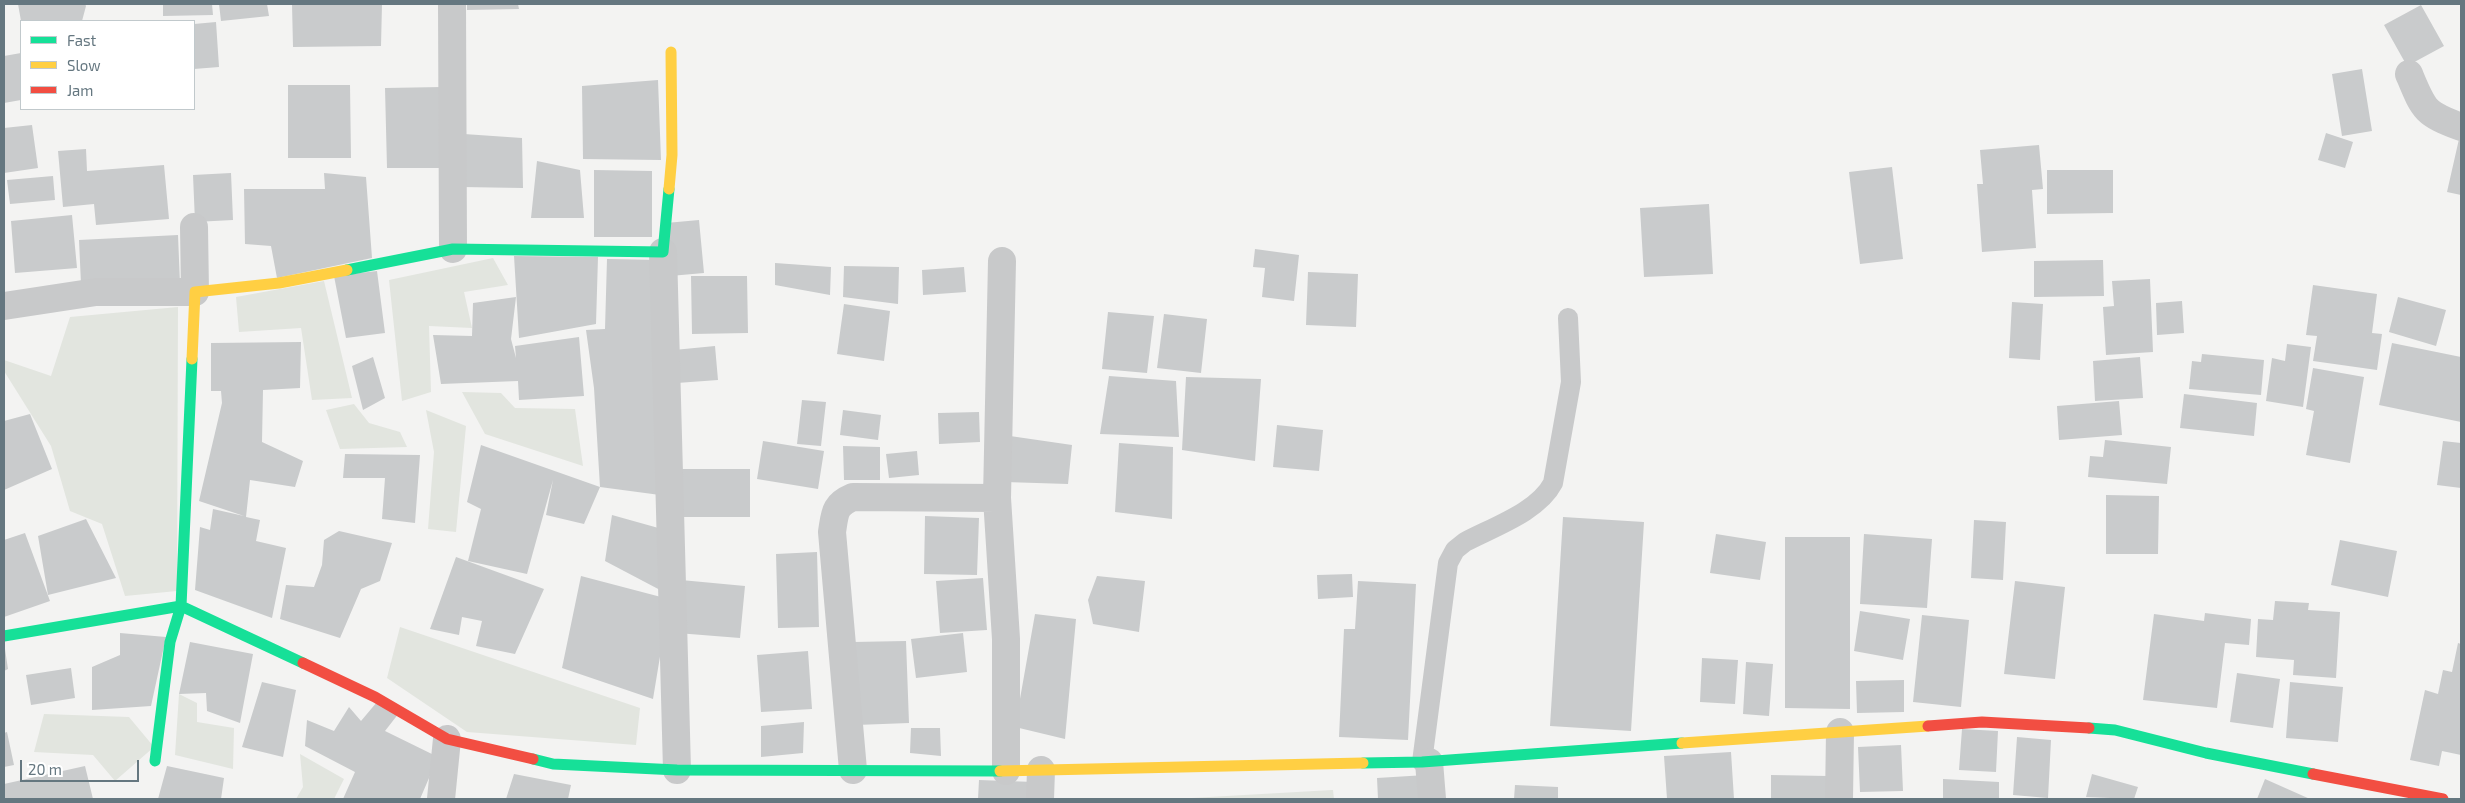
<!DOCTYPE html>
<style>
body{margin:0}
#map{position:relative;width:2465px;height:803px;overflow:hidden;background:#f3f3f2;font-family:"Exo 2",sans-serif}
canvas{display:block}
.frame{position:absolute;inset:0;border:5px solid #657780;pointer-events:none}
.legend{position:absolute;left:20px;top:20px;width:175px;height:90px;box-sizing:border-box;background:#fff;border:1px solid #c1c9cc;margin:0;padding:6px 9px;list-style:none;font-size:15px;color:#657780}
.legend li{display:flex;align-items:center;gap:10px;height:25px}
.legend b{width:25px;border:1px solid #c1c9cc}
.scale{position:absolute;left:20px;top:760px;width:119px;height:22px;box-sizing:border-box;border:2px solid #657780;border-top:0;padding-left:6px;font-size:15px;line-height:18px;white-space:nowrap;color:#657780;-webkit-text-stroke:4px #fff;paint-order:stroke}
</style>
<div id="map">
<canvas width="2465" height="803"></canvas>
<div class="frame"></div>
<ul class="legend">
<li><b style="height:6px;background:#16e098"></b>Fast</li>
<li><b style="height:6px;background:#ffcf43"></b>Slow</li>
<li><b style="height:6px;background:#f24e42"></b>Jam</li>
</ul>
<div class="scale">20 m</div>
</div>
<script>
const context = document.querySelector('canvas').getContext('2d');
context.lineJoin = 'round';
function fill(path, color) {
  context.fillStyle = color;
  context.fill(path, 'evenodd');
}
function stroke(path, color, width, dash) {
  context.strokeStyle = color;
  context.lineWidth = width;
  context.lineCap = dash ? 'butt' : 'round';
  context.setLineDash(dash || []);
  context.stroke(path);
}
fill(new Path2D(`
 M493 258 508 285 464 292 472 328 429 326 431 392 402 401 389 280Z
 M324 281 352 398 312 400 301 328 239 332 236 297Z
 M178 307 177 591 125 596 102 524 70 511 51 446 4 371V360L51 376 70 317Z
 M462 392 501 393 515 408 575 409 583 466 485 434Z
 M354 404 369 423 400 432 407 447 340 449 326 410Z
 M426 410 466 426 456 532 428 529 434 452Z
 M400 627 640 708 636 745 467 732 387 678Z
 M179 694 197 703V722L234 728 233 769 175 755Z
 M44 714 129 717 154 747 115 781 93 755 34 752Z
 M300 754 344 779 334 799H296L303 787Z
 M1333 790 1334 799H1174L1332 790Z`), '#e2e5df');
fill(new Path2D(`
 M18 4H85L86 6 82 21H21Z
 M163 4H212L213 15 163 16Z
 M219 4H267L269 16 221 21Z
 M292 4H382L381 46 293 47Z
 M467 4H518L519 9 467 10Z
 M2421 5 2444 46 2407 66 2384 25Z
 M216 22 219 67 194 69V24Z
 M21 53V100L4 103V56Z
 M2362 69 2372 131 2342 136 2332 74Z
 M658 80 661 160 583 159 582 86Z
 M288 85H350L351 158H288Z
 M442 87 443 168H387L385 88Z
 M32 125 38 168 4 173V128Z
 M2326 133 2353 142 2345 168 2318 160Z
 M464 134 522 138 523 188 462 187Z
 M2459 139H2461V195L2447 192Z
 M2039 145 2043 189 2032 190 2036 248 1982 252 1977 184H1983L1980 150Z
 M86 149 87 171 164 165 169 219 96 225 94 204 63 207 58 151Z
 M537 161 580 170 584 218H531Z
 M1892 167 1903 259 1860 264 1849 172Z
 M594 170 652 171V237H594Z
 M2047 170H2113V213L2047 214Z
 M231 173 233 220 195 222 193 175Z
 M324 173 366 177 372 258 277 278 271 246 245 244 244 189H325Z
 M53 176 55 200 10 204 7 180Z
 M1709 204 1713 274 1644 277 1640 208Z
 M72 215 77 268 15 273 11 221Z
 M699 220 704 273 670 276 666 223Z
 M178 235 180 284H81L79 240Z
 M1255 249 1299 255 1294 301 1262 297 1265 268 1253 267Z
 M514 256 598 257 596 324 519 338Z
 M607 259 657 260 660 495 600 487 594 388 586 330 605 329Z
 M2103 260 2104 296 2034 297V261Z
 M775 263 831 267 830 295 775 285Z
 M844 266 899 267 898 304 843 297Z
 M964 267 966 292 923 295 922 270Z
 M377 271 385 333 346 338 334 276Z
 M1308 272 1358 274 1356 327 1306 325Z
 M691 276H747L748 333 692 334Z
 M2150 279 2153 352 2106 355 2103 307 2114 306 2112 281Z
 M2313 285 2377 294 2372 333 2382 334 2377 370 2313 361 2317 336 2306 335Z
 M516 297 511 339 516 358 515 346 579 337 584 396 519 400 518 381 441 384 433 335 472 336 473 303Z
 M2398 297 2446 310 2436 346 2389 332Z
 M2182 301 2184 333 2157 335 2156 303Z
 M2012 302 2043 304 2040 360 2009 358Z
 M844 304 890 311 884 361 837 354Z
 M1108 312 1154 316 1147 373 1102 369Z
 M1164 314 1207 319 1201 373 1157 368Z
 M301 342 300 388 263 390 262 442 303 461 295 487 250 480 246 517 260 520 256 541 286 548 272 618 195 590 200 527 210 530 213 509 244 516 199 501 222 403 221 391H211V343Z
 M2392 343 2461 357V422L2379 405Z
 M2287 344 2311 347 2303 407 2266 401 2272 358 2285 361Z
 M715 346 718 380 677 383 674 350Z
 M2202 354 2264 360 2261 395 2189 389 2192 361 2201 362Z
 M373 357 385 398 363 410 352 366Z
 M2140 357 2143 398 2095 401 2093 361Z
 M2313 368 2364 377 2350 463 2306 455 2314 411 2306 409Z
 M1109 376 1176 381 1179 437 1100 434Z
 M1186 377 1261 379 1255 461 1182 450Z
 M2184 394 2257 403 2254 436 2180 428Z
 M802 400 826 402 821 446 797 444Z
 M2119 401 2122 435 2059 440 2057 406Z
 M843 410 881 415 878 440 840 435Z
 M979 412 980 442 939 444 938 413Z
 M30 414 52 469 4 490V421Z
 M1277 425 1323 430 1319 471 1273 467Z
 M1010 436 1072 445 1068 484 1005 482Z
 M2105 440 2171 447 2167 484 2088 477 2090 456 2103 457Z
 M763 441 824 451 818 489 757 479Z
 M2443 441 2461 443V488L2437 485Z
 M1119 443 1173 447 1172 519 1115 512Z
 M481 445 600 487 584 524 546 515 553 480 527 574 468 561 481 509 467 502Z
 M843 446 880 447V480H844Z
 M917 451 919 475 889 478 886 454Z
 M345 454 420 455 415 523 382 519 385 478H343Z
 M681 469H750V517H681Z
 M2106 495 2159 496 2158 554H2106Z
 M612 515 662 529V591L605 561Z
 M925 516 979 518 977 575 924 574Z
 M1563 517 1644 522 1631 731 1550 726Z
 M86 519 116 578 48 595 38 536Z
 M1974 520 2006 522 2003 580 1971 578Z
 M339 531 392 543 380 581 361 589 340 638 280 619 286 585 314 587 322 565 324 540Z
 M25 533 50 601 4 617V540Z
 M1716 534 1766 542 1760 580 1710 573Z
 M1864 534 1932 539 1927 608 1860 604Z
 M1785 537H1850V709L1785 708Z
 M2340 540 2397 551 2388 597 2331 585Z
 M817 552 819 627 778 628 776 554Z
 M456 557 544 589 515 654 476 646 482 621 462 617 459 635 430 629Z
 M1352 574 1353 597 1318 599 1317 575Z
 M581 576 661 597 666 620 653 699 562 668Z
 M1097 576 1145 581 1139 632 1093 624 1088 600Z
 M983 578 987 630 940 633 936 581Z
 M681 580 745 586 740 638 677 633Z
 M1358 581 1416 584 1408 740 1339 737 1344 629H1355Z
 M2015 581 2065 587 2055 679 2004 674Z
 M2275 601 2309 603 2308 610 2340 612 2336 678 2293 675 2294 660 2256 657 2258 619 2273 620Z
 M1860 611 1910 619 1903 660 1854 651Z
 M2205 613 2251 619 2249 645 2225 643 2217 708 2143 700 2154 614 2204 621Z
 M1035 614 1076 619 1065 739 1015 727Z
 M1922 615 1969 620 1961 707 1913 702Z
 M120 633 166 637 151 706 92 710V667L120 655Z
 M963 633 967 672 916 678 911 639Z
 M906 641 909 723 856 725 853 642Z
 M190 642 253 654 240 723 207 711 206 693 179 694Z
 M2458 643 2461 644V755L2442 751 2439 766 2410 760 2425 690 2438 694 2443 670 2452 672Z
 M5 649 8 669 4 671V650Z
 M808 651 812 709 761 712 757 655Z
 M1702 658 1738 660 1735 704 1700 702Z
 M1746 662 1773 664 1769 716 1743 714Z
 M71 668 75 698 31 705 26 675Z
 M2237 673 2280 679 2273 728 2230 722Z
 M1904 680V712L1857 713 1856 681Z
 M262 682 296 690 283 757 242 747Z
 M2290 682 2343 687 2338 742 2286 738Z
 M377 702 399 713 385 731 438 757 420 799H343L355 772 305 746 307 720 334 731 349 707 361 721Z
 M804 722 803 753 761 757V726Z
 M911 728H940L941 756 910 753Z
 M1962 729 1998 731 1996 772 1959 770Z
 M7 732 14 765 4 767V733Z
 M2017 737 2051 740 2048 798 2013 795Z
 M1901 745 1903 791 1860 792 1858 747Z
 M1731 752 1734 799H1667L1664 756Z
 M85 766 93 799H4V784Z
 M167 766 224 778 221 799H158Z
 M514 774 571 785 568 799H506Z
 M2092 774 2138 787 2134 799 2086 797Z
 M1426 775 1427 799H1378L1377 778Z
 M1771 775 1828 776 1827 799H1771Z
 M1943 779 1999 782V799H1943Z
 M2265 779 2310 799H2257Z
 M979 780 1034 782 1033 799H978Z
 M1515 785 1558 787V799H1514Z`), '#c9cbcc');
stroke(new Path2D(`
 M1422 762 1448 563 1455 550 1465 542C1493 527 1538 512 1553 483L1571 382 1568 318`), '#c8c9ca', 20);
stroke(new Path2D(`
 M452 4 453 249
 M2409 74C2424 110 2424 113 2461 127
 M663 252 677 770
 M1002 261 997 498 1006 639V771
 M4 306 96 292H195L194 227
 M1429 762 1432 799
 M853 770 832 532C835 513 834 505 853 497L997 498
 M441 799 447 739
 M1040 799 1041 770
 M1839 799 1840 732`), '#c8c9ca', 28);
stroke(new Path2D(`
 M347 270 453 249 663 252 669 189
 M4 636 181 606 303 663
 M2089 728 2115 730 2206 753 2313 774
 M533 759 553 764 677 770 1000 771
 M155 761 170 642 181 606 192 359
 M1363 763 1422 762 1682 743`), '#16e098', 11);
stroke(new Path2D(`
 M669 189 672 155 671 52
 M192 359 195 292 279 283 347 270
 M1682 743 1928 726
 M1000 771 1363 763`), '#ffcf43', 11);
stroke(new Path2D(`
 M303 663 375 697 447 739 533 759
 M1928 726 1982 722 2089 728
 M2313 774 2443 799`), '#f24e42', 11);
</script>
